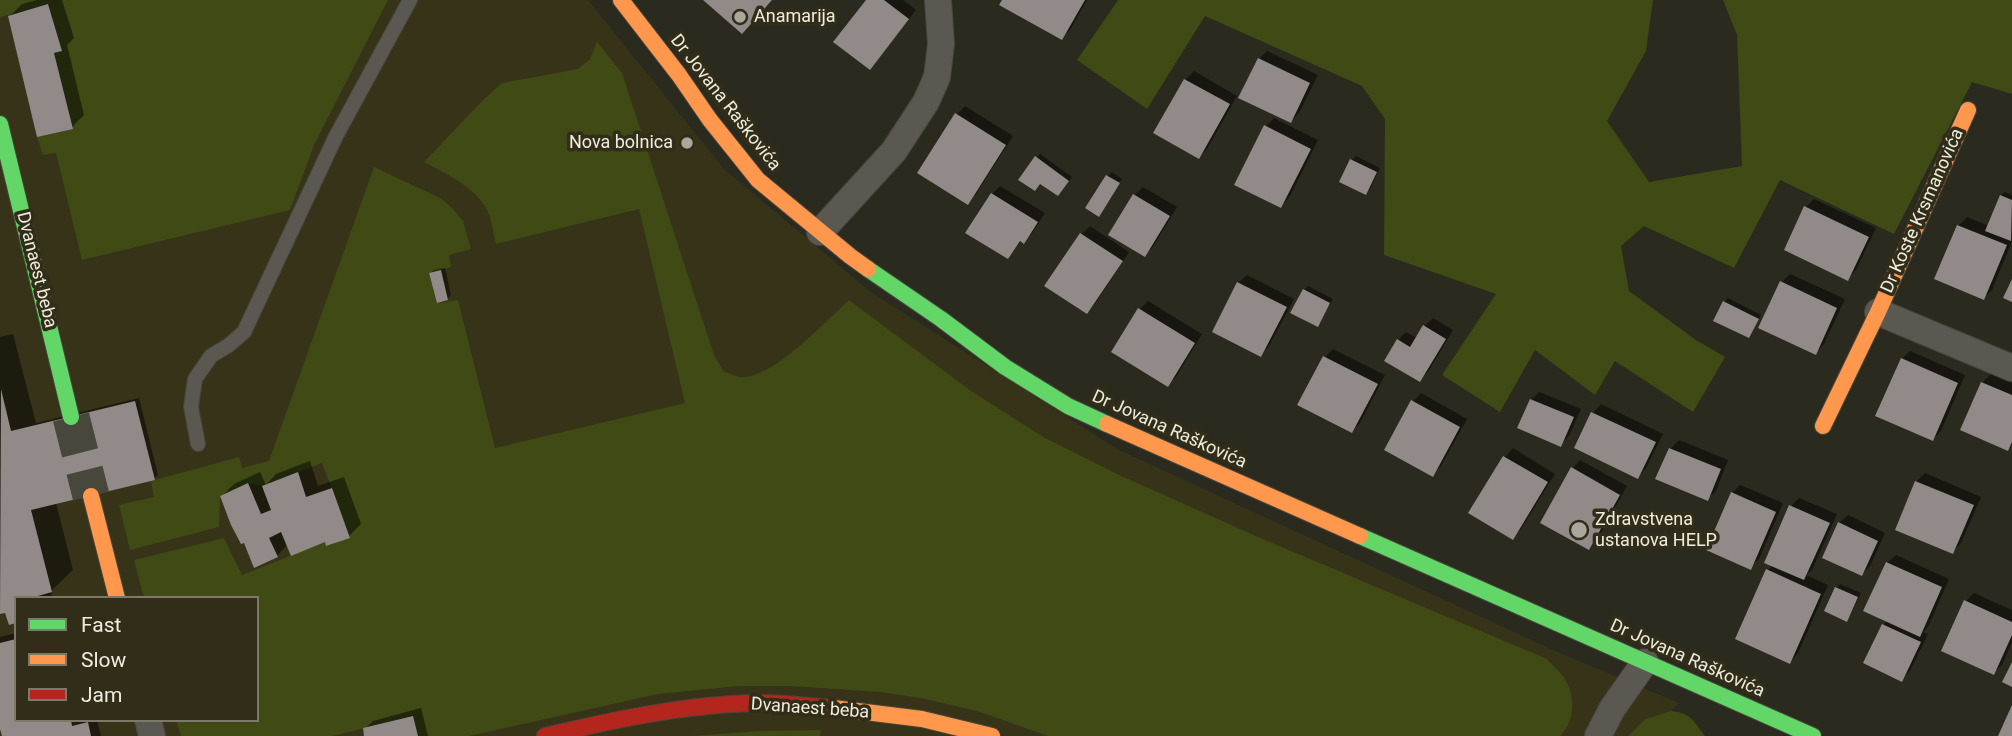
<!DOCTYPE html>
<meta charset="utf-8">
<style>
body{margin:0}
#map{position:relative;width:2012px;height:736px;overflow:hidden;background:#2b2a1f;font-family:Roboto,sans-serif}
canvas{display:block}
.legend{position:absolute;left:14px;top:596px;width:245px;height:126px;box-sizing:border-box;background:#312d19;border:2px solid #7d7968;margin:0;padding:9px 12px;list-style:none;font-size:21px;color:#eeecdf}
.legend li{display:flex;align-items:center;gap:14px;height:35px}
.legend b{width:35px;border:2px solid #7d7968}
</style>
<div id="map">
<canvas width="2012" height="736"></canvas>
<ul class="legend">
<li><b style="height:9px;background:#63d668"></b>Fast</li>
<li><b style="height:9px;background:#ff974d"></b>Slow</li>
<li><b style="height:9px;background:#b3261e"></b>Jam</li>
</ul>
</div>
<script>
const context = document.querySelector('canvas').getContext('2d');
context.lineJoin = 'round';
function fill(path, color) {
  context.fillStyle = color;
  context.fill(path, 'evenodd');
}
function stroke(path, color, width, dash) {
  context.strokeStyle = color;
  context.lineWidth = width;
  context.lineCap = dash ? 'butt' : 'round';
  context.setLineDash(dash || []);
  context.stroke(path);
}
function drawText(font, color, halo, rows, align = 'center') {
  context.font = font + ' Roboto,sans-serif';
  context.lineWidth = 7;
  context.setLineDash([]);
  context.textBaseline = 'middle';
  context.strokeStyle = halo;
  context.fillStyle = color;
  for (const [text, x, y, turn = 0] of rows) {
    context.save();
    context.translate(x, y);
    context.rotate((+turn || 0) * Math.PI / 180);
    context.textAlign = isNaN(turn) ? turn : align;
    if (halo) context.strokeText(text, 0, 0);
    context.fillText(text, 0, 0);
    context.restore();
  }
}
fill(new Path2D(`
 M0 0H588L724 169 871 292 1117 449 1553 650 1679 703 1671 711 1645 719 1628 736H0ZM16 598H257V720H16Z`), '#373319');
fill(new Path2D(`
 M0 0H388L314 145 290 210 82 260 56 153 43 155 37 137 73 128 54 53 62 51 49 5 0 17Z
 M1118 0H1653L1646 51 1607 121 1649 182 1742 166 1737 35 1723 0H2012V94L1972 82 1894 234 1780 180 1734 268 1644 226 1621 246 1629 291 1696 340 1725 357 1693 412 1615 361 1595 395 1535 350 1500 412 1442 375 1496 294 1384 255 1385 119 1362 86 1205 16 1147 109 1077 60Z
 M597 42 622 73 714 355 724 372C729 373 734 376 739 377 771 381 826 321 849 300L971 391 1045 438 1117 474 1258 537 1547 659C1553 666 1562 673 1566 681 1576 699 1574 722 1560 736H1048L977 711 921 698 880 692 791 686H738L658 694 469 736H418L412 716 333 736H181L176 720H257V598H144L134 560 224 538 242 575 325 542 327 546 350 537 322 463 262 486 248 483 220 496 219 527 130 550 119 505 154 497 151 481 239 457 242 468 269 461 374 167 442 199 452 208 463 221 471 249 449 255 451 267 429 274 437 303 458 300 495 448 685 403 639 209 496 244C493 233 492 220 487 210 474 186 447 174 424 162L483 100 502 83 578 69 590 59Z
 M1671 711C1692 713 1693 721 1705 736H1628L1645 719Z
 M821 730 820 736H692L760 731Z`), '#3f4a14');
fill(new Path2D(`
 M37 0H62L74 38 67 45 84 115 72 127 10 16 22 4Z
 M868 0H903L916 10 870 68Z
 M1004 0H1087L1070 30 1062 38Z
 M1267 51 1318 75 1299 113 1291 121 1259 59Z
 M1194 71 1237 96 1207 149 1199 157 1156 133 1185 80Z
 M965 106 1013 136 976 194 968 203 920 172 957 114Z
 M1274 118 1318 140 1289 198 1281 206 1266 126Z
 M1040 154 1072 177 1062 190 1037 157Z
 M1356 156 1380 168 1370 189 1366 193 1352 160Z
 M1112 172 1122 179 1102 211 1108 176Z
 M1000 186 1045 213 1032 233 1024 241 1022 240 1008 257 992 194Z
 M1143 187 1177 207 1153 247 1145 255 1135 195Z
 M2005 192 2012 195V241L1992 290 1984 298 1936 278 1958 226 1967 217 1989 226 2001 195Z
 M1814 199 1876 228 1856 270 1848 278 1806 207Z
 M1090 226 1129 252 1095 304 1087 312 1047 285 1082 234Z
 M445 268 451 295 447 299 430 274 434 270Z
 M1790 274 1845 299 1824 344 1816 353 1782 282Z
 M1247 275 1294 299 1269 346 1261 354 1238 283Z
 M1308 286 1333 299 1317 325 1304 290Z
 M1728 298 1761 315 1749 336 1724 302Z
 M1148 301 1202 334 1176 377 1167 385 1140 309Z
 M1433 318 1453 330 1428 372 1419 380 1398 340 1406 332 1417 338 1425 326Z
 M13 334 36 423 139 398 158 475 154 479 56 503 73 570 51 591 52 596 51 598H16L7 611 0 612V337Z
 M1333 349 1385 375 1360 423 1352 431 1325 357Z
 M1910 351 1965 375 1941 431 1933 439 1902 359Z
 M1991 374 2012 383V445L2008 449 1982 383Z
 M1539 392 1581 409 1569 436 1561 444 1531 400Z
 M1421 393 1467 419 1441 466 1433 475 1413 402Z
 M1601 404 1663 434 1646 468 1638 477 1576 447 1593 413Z
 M1679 440 1728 460 1716 491 1707 499 1670 449Z
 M1513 448 1555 474 1521 529 1513 537 1470 512 1505 457Z
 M1580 460 1627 486 1597 540 1589 548 1572 469Z
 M310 461 318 486 344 477 361 524 349 536 288 544 277 556 222 496 234 484 260 472 266 485 276 474Z
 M1925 473 1981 497 1961 543 1953 552 1897 529 1916 482Z
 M1740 485 1783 503 1759 559 1750 567 1732 493Z
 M1799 498 1837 514 1812 570 1806 575 1828 585 1798 653 1790 662 1768 570 1773 565 1791 506Z
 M1848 515 1885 533 1870 566 1862 574 1839 523Z
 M1896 555 1949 579 1928 627 1923 632 1928 634 1910 671 1902 679 1883 625 1888 620 1887 563Z
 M1840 584 1861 593 1850 616 1846 620 1826 610 1837 588Z
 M1974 593 2012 610V642L2002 665 1993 673 1966 601Z
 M16 633V720H97L101 736H4L0 721V637Z
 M421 708 428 736H366L365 729 373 721Z`), '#0007');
fill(new Path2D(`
 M703 0H772L742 34Z
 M866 0H884L909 19 870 70 833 42Z
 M1002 0H1085L1062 40 999 5Z
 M48 4 62 51 54 53 73 129 37 137 8 16Z
 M1258 58 1310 83 1291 123 1238 98Z
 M1184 79 1230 104 1199 159 1153 133Z
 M955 113 1006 145 968 205 917 173Z
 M1264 125 1311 149 1281 208 1234 185Z
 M1035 156 1069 181 1058 196 1040 184 1035 191 1018 180Z
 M1350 159 1377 172 1366 195 1339 182Z
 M1106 175 1120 183 1099 217 1085 208Z
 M991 193 1038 222 1024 244 1020 241 1008 259 965 233Z
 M1133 194 1170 216 1145 257 1108 235Z
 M2000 195 2012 200 2011 241 1985 231Z
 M1804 206 1869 237 1848 281 1784 250Z
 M1957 225 2007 245 1984 300 1934 279Z
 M1080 233 1123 261 1087 314 1044 286Z
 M441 270 448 300 437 303 429 273Z
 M2012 279V302L2003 298Z
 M1780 281 1837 308 1816 355 1758 328Z
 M1237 282 1287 307 1261 357 1212 332Z
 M1303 289 1330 303 1318 327 1290 313Z
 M1723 301 1759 319 1749 338 1713 321Z
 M1138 308 1195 343 1168 387 1111 352Z
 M1423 325 1446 339 1420 382 1384 361 1397 339 1410 347Z
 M1323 356 1378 384 1352 433 1297 405Z
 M1901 358 1958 383 1933 441 1875 416Z
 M1981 382 2012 395V442L2008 451 1960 430Z
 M1 389 11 431 135 401 155 480 31 510 52 592 31 598H16V623L9 625 5 613 0 614Z
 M1530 399 1574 417 1561 447 1517 428Z
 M1411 400 1460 427 1433 477 1384 450Z
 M1591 412 1656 442 1638 479 1574 448Z
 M1669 448 1721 469 1708 501 1655 479Z
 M1503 456 1548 482 1513 540 1468 513Z
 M1571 467 1620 495 1589 550 1540 523Z
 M298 472 306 497 332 488 350 538 326 546 325 542 291 556 281 532 269 538 278 557 254 568 244 543 241 544 231 525 220 496 248 483 261 514 271 510 262 486Z
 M1915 481 1974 505 1953 554 1895 530Z
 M1731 492 1776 512 1751 570 1706 550Z
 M1789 505 1830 523 1804 580 1764 563Z
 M1838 522 1878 541 1862 576 1822 558Z
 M1886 562 1942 587 1920 637 1863 611Z
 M1766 569 1821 594 1790 664 1735 639Z
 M1835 587 1858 597 1847 622 1824 611Z
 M1964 600 2012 622V635L1994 675 1941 651Z
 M1882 624 1921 642 1902 682 1863 663Z
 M16 639V720H71L72 726 88 722 91 736H2L0 729V643Z
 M2012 662V687L2002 682Z
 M2012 705V736H1998Z
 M413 716 418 736H364L363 728Z`), '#918a88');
stroke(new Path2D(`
 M71 417 91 496`), '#48473c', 37, [37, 18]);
const lane = new Path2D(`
 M198 444 191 407 195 379 211 356 229 345 244 332 336 136 410 0`);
const street = new Path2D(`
 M820 232 894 151 926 102 937 77 941 44 938 0
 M1878 312 2012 368
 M148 720 152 736
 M1598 736 1612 709 1645 662`);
const fast = new Path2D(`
 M0 124 71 417
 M868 269 941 319 1005 367 1068 406 1107 424
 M1360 536 1813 736`);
const slow = new Path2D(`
 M621 0 679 75 710 120 758 180 850 256 868 269
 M1107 424 1360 536
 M1823 426 1878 312 1968 110
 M91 496 117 598
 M833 708 922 719 992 736`);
const jam = new Path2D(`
 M545 736C613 720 683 705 752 703 779 702 806 706 833 708`);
stroke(lane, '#47463c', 16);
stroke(street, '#47463c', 28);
stroke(fast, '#47463c', 18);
stroke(slow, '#47463c', 18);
stroke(jam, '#47463c', 18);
stroke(lane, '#5a5850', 14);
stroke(street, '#5a5850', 26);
stroke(fast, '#63d668', 16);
stroke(slow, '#ff974d', 16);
stroke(jam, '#b3261e', 16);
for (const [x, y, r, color] of [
 [740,17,7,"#aaa89c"],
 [687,143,7,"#aaa89c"],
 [1579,530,9,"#aaa89c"]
]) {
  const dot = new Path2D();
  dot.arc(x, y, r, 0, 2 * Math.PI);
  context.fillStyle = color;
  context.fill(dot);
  stroke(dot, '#312d19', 2.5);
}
drawText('18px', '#eeecdf', '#312d19', [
 ["Anamarija",754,17],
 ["Nova bolnica",673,143,"right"],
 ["Zdravstvena",1595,520],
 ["ustanova HELP",1595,541]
], 'left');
drawText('18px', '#eeecdf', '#312d19', [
 ["Dr Jovana Raškovića",725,103,52],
 ["Dr Koste Krsmanovića",1923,211,-66],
 ["Dvanaest beba",36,270,76],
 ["Dr Jovana Raškovića",1169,430,24],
 ["Dr Jovana Raškovića",1687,659,24],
 ["Dvanaest beba",810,709,4]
]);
</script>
